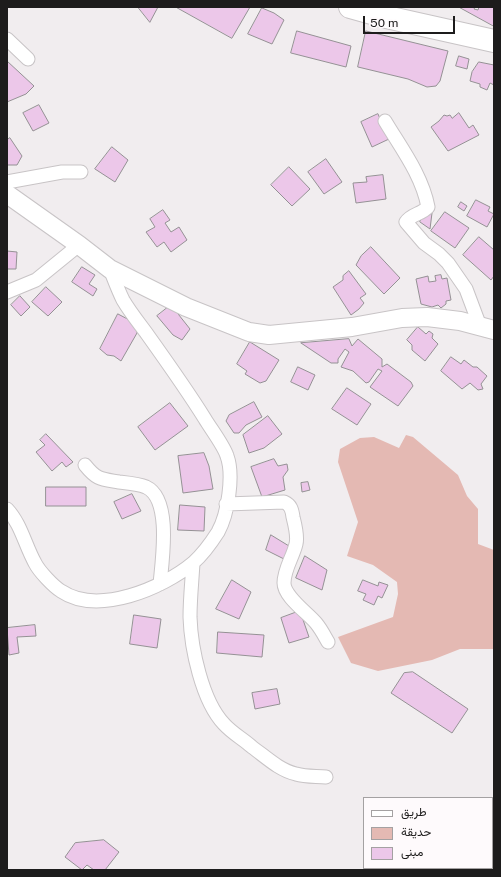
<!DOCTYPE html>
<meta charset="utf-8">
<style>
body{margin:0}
#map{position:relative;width:501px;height:877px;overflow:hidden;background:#f1edef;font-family:"Public Sans",Vazirmatn,sans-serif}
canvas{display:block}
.frame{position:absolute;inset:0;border:8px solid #1d1c1c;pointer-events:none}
.legend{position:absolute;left:363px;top:797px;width:130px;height:72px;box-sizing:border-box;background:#fefafc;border:1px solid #a4a1a2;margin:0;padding:5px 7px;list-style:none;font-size:12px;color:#1d1c1c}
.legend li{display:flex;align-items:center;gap:8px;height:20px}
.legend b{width:20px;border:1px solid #a4a1a2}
.scale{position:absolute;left:363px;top:16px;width:92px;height:18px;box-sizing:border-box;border:2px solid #1d1c1c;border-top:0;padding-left:5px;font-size:12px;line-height:14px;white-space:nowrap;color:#1d1c1c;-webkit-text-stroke:3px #fefafc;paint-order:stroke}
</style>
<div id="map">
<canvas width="501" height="877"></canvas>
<div class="frame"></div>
<ul class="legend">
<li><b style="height:5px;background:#fff"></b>طريق</li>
<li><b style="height:11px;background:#e4b9b3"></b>حديقة</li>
<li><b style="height:11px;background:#ecc7e9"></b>مبنى</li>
</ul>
<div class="scale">50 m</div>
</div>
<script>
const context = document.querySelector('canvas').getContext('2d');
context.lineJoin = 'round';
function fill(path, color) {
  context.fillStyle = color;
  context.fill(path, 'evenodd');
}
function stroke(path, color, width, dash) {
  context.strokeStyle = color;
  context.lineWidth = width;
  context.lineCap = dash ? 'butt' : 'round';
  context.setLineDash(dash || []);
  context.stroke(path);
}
fill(new Path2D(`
 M406 435 413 437 458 475 467 496 478 509V544L494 550V649H460L432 660 378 671 351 663 338 637 393 617 398 594 397 582 373 565 347 556 358 522 338 462 340 449 360 438 374 437 399 448Z`), '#e4b9b3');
const building = new Path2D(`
 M138 7H158L150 22Z
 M176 7H250L232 38Z
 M459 7H475L474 9 478 10 479 7H494V26Z
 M262 8 274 13 284 20 272 44 248 34Z
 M297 31 351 46 346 67 291 53Z
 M366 31 448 51 440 81 436 86 427 87 408 79 358 67Z
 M459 56 469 59 467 69 456 66Z
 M7 61 34 86 26 94 7 102Z
 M479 62 494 65V85L490 83 487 90 480 87V84L470 81 472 72Z
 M39 105 49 123 33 131 23 113Z
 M459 113 469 128 473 125 479 135 448 151 431 127 439 121 444 115 447 116 450 115 452 118Z
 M378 114 389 139 372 147 361 122Z
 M10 138 22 156 17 165H7V140Z
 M112 147 128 160 115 182 95 169Z
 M326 159 342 182 324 194 308 172Z
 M289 167 310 189 292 206 271 185Z
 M383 175 386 199 356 203 353 183 367 182 366 177Z
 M476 200 490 207 488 211 494 214 487 227 467 216Z
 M461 202 467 206 464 211 458 207Z
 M163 210 170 220 165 223 171 232 179 227 187 240 171 252 164 242 157 247 146 232 155 227 150 219Z
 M426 212 432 213 430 229 420 222Z
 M445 212 469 228 455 248 431 231Z
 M479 237 494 250V276L491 280 463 255Z
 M371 247 400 278 384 294 356 265 361 256Z
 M7 251 17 252 16 269H7Z
 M82 267 95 275 89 284 97 289 93 296 72 282Z
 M349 271 366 294 360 298 364 303 359 309 351 315 333 287 343 280V276Z
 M441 275 442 279 447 278 451 300 446 301V304L441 308 438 305 432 307 421 304 416 279 428 276 429 282 436 281 435 276Z
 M46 287 62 302 48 316 32 302Z
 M20 296 30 307 21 316 11 305Z
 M171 305 190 329 182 340 173 335 157 316Z
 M118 314 137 324V333L121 361 114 356 107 355 100 349Z
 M418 327 426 334 429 331 433 334 432 338 438 344 425 361 412 350V345L407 340Z
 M349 339 352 346 358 339 382 359V367L387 364 411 382 413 386 398 406 370 387 382 371 378 369 369 382 366 383 353 371 341 367 349 352 345 349 338 359V363H331L301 343Z
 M250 342 279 360 266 381 260 383 245 374 247 371 237 364Z
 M451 357 461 364 464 360 473 367H477L487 376 481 384 483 389 478 390 470 383 462 389 441 371Z
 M298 367 315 375 308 390 291 382Z
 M347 388 371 404 357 425 332 409Z
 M254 402 262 417 246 425 239 433H234L226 421 229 415Z
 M170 403 188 426 155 450 138 427Z
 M268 416 282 434 264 448 249 453 243 435Z
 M46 434 73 462 66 467 62 462 52 471 36 452 45 445 40 440Z
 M204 453 209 466 213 489 183 493 178 456Z
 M274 459 278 466 287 464 288 470 283 477 285 490 262 497 251 467Z
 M308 482 310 490 302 492 301 483Z
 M46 487H86V506H46Z
 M132 494 141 511 122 519 114 502Z
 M180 505 205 507 204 531 178 530Z
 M271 535 289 546 286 560 266 550Z
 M305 556 327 570 322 590 296 578Z
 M232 580 251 592 239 619 216 609Z
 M363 580 378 586 379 582 388 585 382 598 378 596 374 605 363 600 366 594 358 591Z
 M300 611 309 637 289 643 281 618Z
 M134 615 161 619 157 648 130 644Z
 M35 625 36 636 17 637 19 653 9 655 7 628Z
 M218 632 264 635 262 657 217 653Z
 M413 672 468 709 452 733 391 693 404 673Z
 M277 689 280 704 255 709 252 693Z
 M104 840 119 852 105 870H94L87 865 82 870 65 857 75 843Z`);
fill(building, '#ecc7e9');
stroke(building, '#949194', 1);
const street = new Path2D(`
 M7 39 28 59
 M385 121C401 148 422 175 428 207 422 214 411 214 406 222L424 243 439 254 448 263 466 289 478 321 482 328 486 330
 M7 182 62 172H81
 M7 292 36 280 79 245
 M85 465C97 480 101 479 119 482 128 483 139 484 146 487 172 499 162 561 160 584
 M226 504 284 502C291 505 292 510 293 517 295 525 298 536 296 544 293 557 284 569 284 583 284 597 308 613 316 623 321 629 324 635 328 642
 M7 509C21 524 25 545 35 563 39 571 53 586 61 591 98 616 163 588 193 563 202 555 211 543 218 532 228 514 234 475 227 456 224 446 211 429 205 419 187 390 167 362 147 334 139 323 130 312 123 300 118 290 114 279 110 269
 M193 563C192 581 190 599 190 617 191 648 202 701 224 724 232 733 243 739 252 747 266 757 279 770 296 774 306 777 316 776 326 777`);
const secondary = new Path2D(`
 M7 194 79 245 110 269 186 307 249 332 269 335 352 327 402 318 427 317 460 321 494 330`);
const highway = new Path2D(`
 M350 7 382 16 494 41`);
stroke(street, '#c8c4c6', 15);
stroke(secondary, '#c8c4c6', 20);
stroke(highway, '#c8c4c6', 24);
stroke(street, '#fff', 13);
stroke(secondary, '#fff', 18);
stroke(highway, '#fff', 22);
</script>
